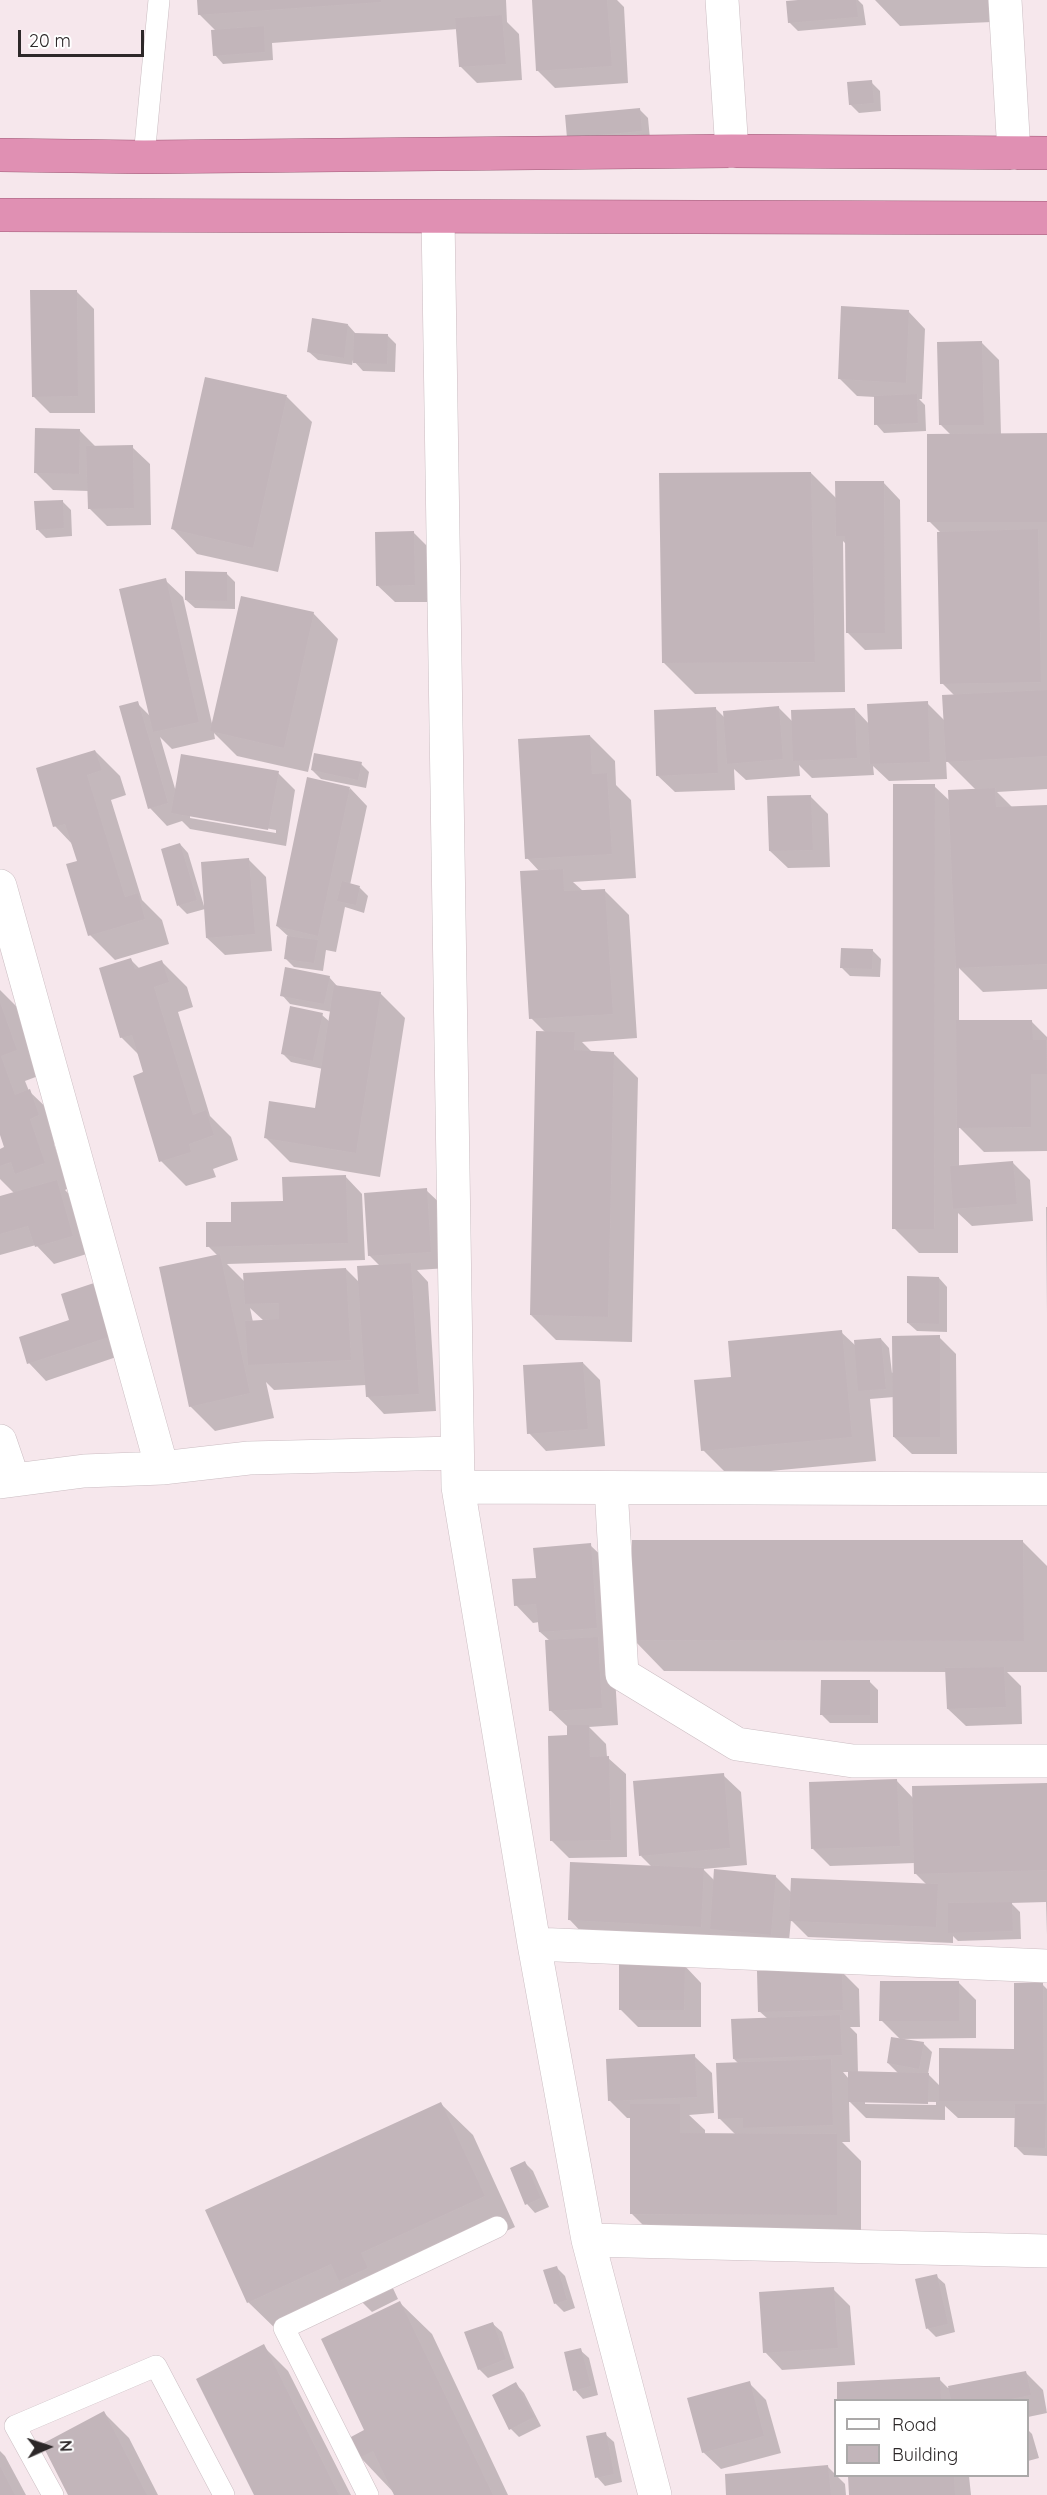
<!DOCTYPE html>
<style>
body{margin:0}
#map{position:relative;width:1047px;height:2495px;overflow:hidden;background:#f6e7ec;font-family:Quicksand,sans-serif}
canvas{display:block}
.legend{position:absolute;left:834px;top:2399px;width:195px;height:78px;box-sizing:border-box;background:#fff;border:2px solid #aba9a9;margin:0;padding:8px 10px;list-style:none;font-size:18px;color:#2d2829}
.legend li{display:flex;align-items:center;gap:12px;height:30px}
.legend b{width:30px;border:2px solid #aba9a9}
.north{position:absolute;left:18px;top:2417px;width:60px;height:60px;-webkit-text-stroke:4px #fff;paint-order:stroke;rotate:87deg;font-size:16px;font-weight:700;line-height:24px;text-align:center;color:#2d2829}
.north::after{content:'';display:block;margin:auto;width:21px;height:27px;background:#2d2829;clip-path:polygon(50% 0,100% 100%,50% 72%,0 100%)}
.scale{position:absolute;left:18px;top:30px;width:126px;height:27px;box-sizing:border-box;border:3px solid #2d2829;border-top:0;padding-left:8px;font-size:18px;line-height:21px;white-space:nowrap;color:#2d2829;-webkit-text-stroke:4px #fff;paint-order:stroke}
</style>
<div id="map">
<canvas width="1047" height="2495"></canvas>
<ul class="legend">
<li><b style="height:8px;background:#fff"></b>Road</li>
<li><b style="height:16px;background:#c2b5ba"></b>Building</li>
</ul>
<div class="north">N</div>
<div class="scale">20 m</div>
</div>
<script>
const context = document.querySelector('canvas').getContext('2d');
context.lineJoin = 'round';
function fill(path, color) {
  context.fillStyle = color;
  context.fill(path, 'evenodd');
}
function stroke(path, color, width, dash) {
  context.strokeStyle = color;
  context.lineWidth = width;
  context.lineCap = dash ? 'butt' : 'round';
  context.setLineDash(dash || []);
  context.stroke(path);
}
fill(new Path2D(`
 M198 0H506L507 22 519 34 522 80 477 83 460 66 458 29 272 43 273 60 223 64 215 55 216 31 199 14Z
 M533 0H617L624 7 628 83 555 88 537 70Z
 M815 0H858L863 5 866 25 798 31 789 22Z
 M875 0H991L992 22 900 26Z
 M871 82 880 91 881 111 859 113 850 104Z
 M640 110 648 118 650 139 568 137Z
 M76 291 94 309 95 413H50L33 396Z
 M908 311 925 329 922 399H919L925 405 926 431 884 433 876 424 875 397 857 396 840 379Z
 M348 325 356 334 388 336 396 344 395 372 363 371 353 360 352 365 318 360 309 352Z
 M981 342 999 360 1001 435H1047V789L997 792 1013 808 1047 806V989L983 992 959 968V1022H1032L1047 1037V1151L984 1152 959 1127V1167L1013 1163 1030 1180 1033 1221 972 1226 958 1213V1253H919L894 1228 934 786 951 802 976 790 946 760 947 779 889 781 873 766 874 775 812 778 799 765 800 776 746 780 734 769 735 790 675 792 657 775 715 708 725 718 779 708 793 722 855 709 870 725 927 703 945 721 955 696 942 683 941 533 929 521 951 435 941 425Z
 M206 378 287 397 312 422 278 572 197 554 172 528Z
 M79 430 96 447H132L150 464 151 525 107 526 90 509 89 491 53 490 36 473Z
 M811 473 837 499 883 482 900 500 902 649 865 650 848 633 846 544 843 541 845 692 695 694 664 663Z
 M62 501 71 510 72 536 46 538 37 529Z
 M414 533 431 550 432 602H395L377 585Z
 M226 573 235 582V609L195 608 186 600Z
 M165 580 183 597 213 728 313 613 338 639 308 772 237 756 214 733 215 739 172 749 160 737 176 792 278 773 295 790 286 846 190 829 182 821 167 826 150 808 137 703 150 716ZM190 814 276 830V833L190 818Z
 M590 736 615 761 616 785 631 800 636 878 573 882 583 891 604 890 629 915 637 1038 582 1042 593 1053H613L638 1078 632 1342 556 1340 531 1315 545 1032 531 1018 540 872 527 858Z
 M95 751 120 776 126 795 111 800 142 900 162 920 169 944 115 960 90 935 79 862 73 845 55 826Z
 M361 764 369 772 366 788 321 779 312 770Z
 M350 788 367 806 350 885 360 888 368 896 364 913 345 907 336 952 326 950 323 971 294 967 285 958 289 937 277 926Z
 M810 796 828 814 830 867 788 868 770 851Z
 M180 844 188 853 204 906 249 860 266 877 272 951 225 955 207 938 205 909 187 914 179 906Z
 M872 950 881 959 880 977 850 976 842 968Z
 M131 960 140 969 162 962 187 987 193 1007 178 1012 210 1116 231 1137 238 1160 213 1169 216 1177 186 1186 161 1161 145 1073 140 1056 121 1037Z
 M329 977 338 987 380 993 405 1018 380 1177 290 1162 265 1137 316 1109 323 1069 291 1062 283 1054 322 1015 330 1022 332 1012 290 1004 282 995Z
 M0 990 17 1007 41 1075 25 1081 29 1091 55 1116 63 1140 54 1144 69 1188 65 1190 74 1199 90 1253 54 1264 36 1245 0 1255V1198L15 1194 0 1179V1150L6 1148 0 1131Z
 M345 1176 362 1194 365 1260 227 1264 245 1282 346 1269 360 1283 380 1266 369 1255 426 1190 444 1207 448 1268 417 1270 428 1282 436 1411 384 1414 367 1396 366 1385 274 1390 266 1382 274 1418 215 1431 190 1406 218 1256 208 1246 233 1223ZM250 1308 264 1321 253 1322Z
 M1046 1207H1047V1314Z
 M939 1278 947 1287V1332L917 1331 908 1323Z
 M62 1295 131 1352 46 1381 29 1363 71 1321Z
 M841 1332 856 1346 881 1339 889 1348 892 1373 939 1337 956 1354 957 1454H912L894 1437V1397L870 1399 876 1461 728 1475 703 1450 733 1378Z
 M583 1363 600 1380 605 1446 546 1451 529 1433Z
 M1023 1542 1047 1566V1672H1007L1021 1686 1022 1724 966 1726 948 1709 947 1672 664 1671 633 1639Z
 M590 1545 608 1562 618 1725 589 1727 606 1744 607 1757 626 1774 627 1857 569 1858 552 1841 569 1728 550 1710V1641L540 1632 539 1622 533 1623 516 1605 537 1579Z
 M869 1681 878 1690V1723H830L822 1715Z
 M723 1775 741 1792 747 1865 703 1869 715 1881 775 1876 792 1893 927 1885 915 1873V1863L830 1866 813 1849 896 1780 913 1798 1047 1784V1935L1046 1902 1011 1903 1020 1912 1021 1939 958 1941 953 1936V1943L808 1937 791 1920 788 1951 586 1937 569 1919 652 1867 641 1856Z
 M684 1965 701 1983V2027H638L620 2009Z
 M841 1971 859 1989 860 2027H850L857 2034 858 2073 899 2074 888 2063 923 2043 932 2052 928 2074 940 2086 1016 2050 1042 1984 1047 1989V2156L1024 2155 1016 2147V2118H958L945 2106V2120L866 2118 849 2101 850 2142H842L861 2161V2240L656 2238 631 2213V2118H627L610 2101 694 2056 712 2073 714 2113 689 2115 705 2130V2135H736L719 2118 739 2064 734 2059 768 2019 759 2011ZM843 2072H850L849 2079ZM865 2101 936 2102V2105L865 2104Z
 M959 1983 976 2000V2038L900 2039 881 2020Z
 M441 2104 473 2135 515 2227 391 2284 398 2299 372 2312 358 2298 280 2333 248 2302Z
 M525 2163 533 2171 549 2207 535 2213 527 2204 512 2169Z
 M557 2268 565 2276 575 2308 564 2312 555 2303Z
 M936 2276 945 2284 955 2332 936 2337 928 2329Z
 M833 2289 850 2306 855 2365 782 2370 765 2352Z
 M400 2303 432 2334 508 2495H396L360 2457Z
 M493 2324 502 2332 514 2368 488 2378 479 2369Z
 M263 2346 288 2371 351 2495H256Z
 M580 2350 589 2358 598 2395 583 2399 575 2390Z
 M1026 2373 1043 2390 1047 2413 1028 2417V2400H839L838 2384 939 2379 948 2388Z
 M749 2383 766 2400 781 2453 721 2469 703 2452Z
 M516 2384 524 2393 541 2426 519 2437 511 2429Z
 M104 2413 129 2438 158 2495H70Z
 M1028 2430 1032 2434 1039 2458 1028 2461Z
 M605 2434 614 2442 622 2482 605 2486 597 2477Z
 M0 2451 5 2456 26 2495H0Z
 M828 2467 845 2484 846 2495H728Z
 M849 2476H969L971 2495H851Z`), '#0003');
fill(new Path2D(`
 M197 0H381V2L198 15Z
 M532 0H607L612 66 536 71Z
 M798 0H856L858 17 788 23 786 1Z
 M502 15 506 64 459 67 455 18Z
 M264 26 265 52 213 56 211 30Z
 M872 80 874 103 849 105 847 82Z
 M640 108 642 131 567 138 565 115Z
 M30 290H77L78 396 32 397Z
 M841 306 909 310 906 383 838 379Z
 M312 318 348 324 344 358 307 352Z
 M354 333 388 334 387 364 353 363Z
 M982 341 984 425H939L937 342Z
 M205 377 287 395 253 548 171 529Z
 M917 394 918 423 874 425V396Z
 M35 428 80 429 79 474 34 473Z
 M1047 433V522H927V434Z
 M133 445 134 508 88 509 86 446Z
 M811 472 815 662 662 663 659 473Z
 M835 481H884L885 633H846L845 536H836Z
 M63 500 64 528 36 530 34 501Z
 M1038 529 1041 682 940 684 937 532Z
 M414 531 415 585 376 586 375 532Z
 M185 571 227 572V601L185 600Z
 M166 578 199 722 153 732 119 589Z
 M241 596 314 612 284 748 210 731Z
 M1047 690V756L946 762 942 695Z
 M138 701 168 803 148 809 119 706Z
 M928 701 930 762 870 764 867 704Z
 M779 706 783 759 727 764 723 711Z
 M716 707 718 773 656 776 654 710Z
 M855 708 857 758 793 761 791 710Z
 M590 735 592 774 607 773 612 854 525 859 518 739Z
 M95 750 102 770 87 775 125 897 138 893 145 919 88 936 66 864 77 861 65 824 53 827 36 768Z
 M314 753 362 762 358 780 311 770Z
 M181 754 279 771 268 830 171 813Z
 M307 777 350 787 318 936 276 926Z
 M893 784H935L934 1229H892Z
 M995 788 996 807 1047 805V964L956 968 948 790Z
 M811 795 813 850 769 851 767 796Z
 M180 843 197 900 177 906 161 849Z
 M249 858 255 934 206 938 201 862Z
 M563 869 564 891 605 889 613 1014 529 1019 520 871Z
 M342 881 360 886 356 905 337 901Z
 M287 936 318 940 314 963 284 959Z
 M841 948 873 949 872 969 840 968Z
 M131 958 135 969 162 960 169 982 154 987 193 1115 206 1110 214 1135 189 1144 191 1152 159 1162 133 1076 143 1072 132 1035 120 1038 99 968Z
 M285 967 330 976 324 1004 280 996Z
 M334 985 381 992 356 1153 264 1138 269 1101 315 1108Z
 M0 1002 17 1050 1 1056 15 1095 30 1089 39 1115 30 1119 45 1163 15 1174 11 1162 0 1166V1149L4 1147 0 1135Z
 M290 1006 323 1013 313 1061 281 1054Z
 M956 1020H1032L1033 1040H1046L1047 1074H1031V1127L957 1128Z
 M536 1031 575 1032 574 1050 614 1052 608 1317 530 1315Z
 M1013 1161 1017 1204 953 1209 950 1166Z
 M346 1175 348 1243 206 1247V1222H231V1202L283 1201 282 1177Z
 M57 1180 73 1236 35 1247 28 1226 0 1234V1196Z
 M427 1188 431 1252 368 1256 364 1193Z
 M220 1254 250 1393 189 1407 159 1267Z
 M411 1263 419 1394 366 1397 357 1266Z
 M346 1268 351 1360 248 1365 245 1321 279 1319V1303L245 1304 243 1273Z
 M907 1276 939 1277V1324L907 1323Z
 M97 1282 115 1335 27 1364 19 1337 69 1320 61 1294Z
 M842 1330 852 1437 701 1451 694 1380 731 1377 728 1341Z
 M940 1335V1437H893L892 1336Z
 M881 1338 886 1389 858 1391 854 1340Z
 M583 1362 588 1429 527 1434 523 1365Z
 M632 1540H1023L1024 1641 631 1640Z
 M591 1543 597 1628 539 1632 536 1604 514 1606 512 1579 536 1578 533 1548Z
 M598 1637 602 1708 549 1711 545 1640Z
 M1004 1667 1006 1707 947 1709 945 1668Z
 M821 1680H870V1715H820Z
 M567 1725H589L590 1757 609 1756 611 1840 550 1841 548 1736 567 1735Z
 M724 1773 730 1848 639 1856 633 1781Z
 M897 1779 900 1846 811 1849 809 1782Z
 M1047 1783V1870L914 1874 912 1786Z
 M570 1862 704 1868 701 1927 568 1920Z
 M714 1869 776 1875 771 1935 710 1929Z
 M791 1878 938 1884 936 1927 789 1921Z
 M1012 1902 1013 1931 948 1933V1903Z
 M619 1963 685 1964 684 2010H619Z
 M842 1970 843 2010 758 2012 757 1971Z
 M880 1981H959V2021H879Z
 M1043 1982 1044 2101H939V2048L1014 2049V1983Z
 M840 2015 842 2055 733 2059 731 2019Z
 M891 2037 924 2042 919 2069 887 2063Z
 M695 2054 697 2097 608 2101 606 2059Z
 M831 2059 833 2125 743 2128V2118L718 2119 716 2063Z
 M848 2071 929 2073 928 2104 848 2102Z
 M441 2102 485 2196 361 2253 368 2268 339 2281 331 2264 247 2303 205 2210Z
 M630 2104H680V2133L837 2134V2215L630 2214Z
 M1015 2104H1046L1045 2148 1014 2147Z
 M525 2161 541 2198 525 2205 510 2168Z
 M557 2266 567 2300 554 2304 543 2270Z
 M937 2274 948 2324 926 2329 915 2279Z
 M834 2287 838 2348 763 2353 759 2292Z
 M400 2301 493 2495H394L373 2451 359 2458 349 2438 364 2430 321 2339Z
 M493 2322 506 2359 478 2370 464 2332Z
 M264 2344 339 2495H254L196 2379Z
 M581 2348 591 2386 573 2391 564 2352Z
 M1026 2371 1031 2395 1006 2400H951L948 2386Z
 M940 2377 941 2400H837V2382Z
 M750 2381 764 2436 702 2453 687 2398Z
 M516 2382 534 2417 509 2430 492 2395Z
 M104 2411 147 2495H68L42 2444Z
 M606 2432 614 2474 595 2478 586 2436Z
 M828 2465 831 2495H726L725 2474Z
 M0 2466 15 2495H0Z
 M848 2476H954L955 2495H849Z`), '#c2b5ba');
const service = new Path2D(`
 M144 157 159 0
 M53 2495 15 2426 156 2366 224 2495
 M368 2495 284 2328 497 2227`);
const minor = new Path2D(`
 M722 0 732 151
 M1005 0 1014 153
 M438 217 458 1487 534 1944 588 2240 655 2495
 M0 886 162 1468
 M0 1441 13 1479
 M0 1482 84 1471 162 1468 249 1458 456 1453
 M458 1487 1047 1489
 M611 1488 622 1674 737 1744 853 1761H1047
 M534 1944 1047 1966
 M588 2240 1047 2251`);
const trunk = new Path2D(`
 M0 155 144 157 732 151 1047 153
 M0 215 1047 218`);
stroke(service, '#cbbdc2', 22);
stroke(minor, '#cbbdc2', 34);
stroke(trunk, '#9d5a76', 34);
stroke(service, '#fff', 21);
stroke(minor, '#fff', 33);
stroke(trunk, '#e090b3', 33);
</script>
